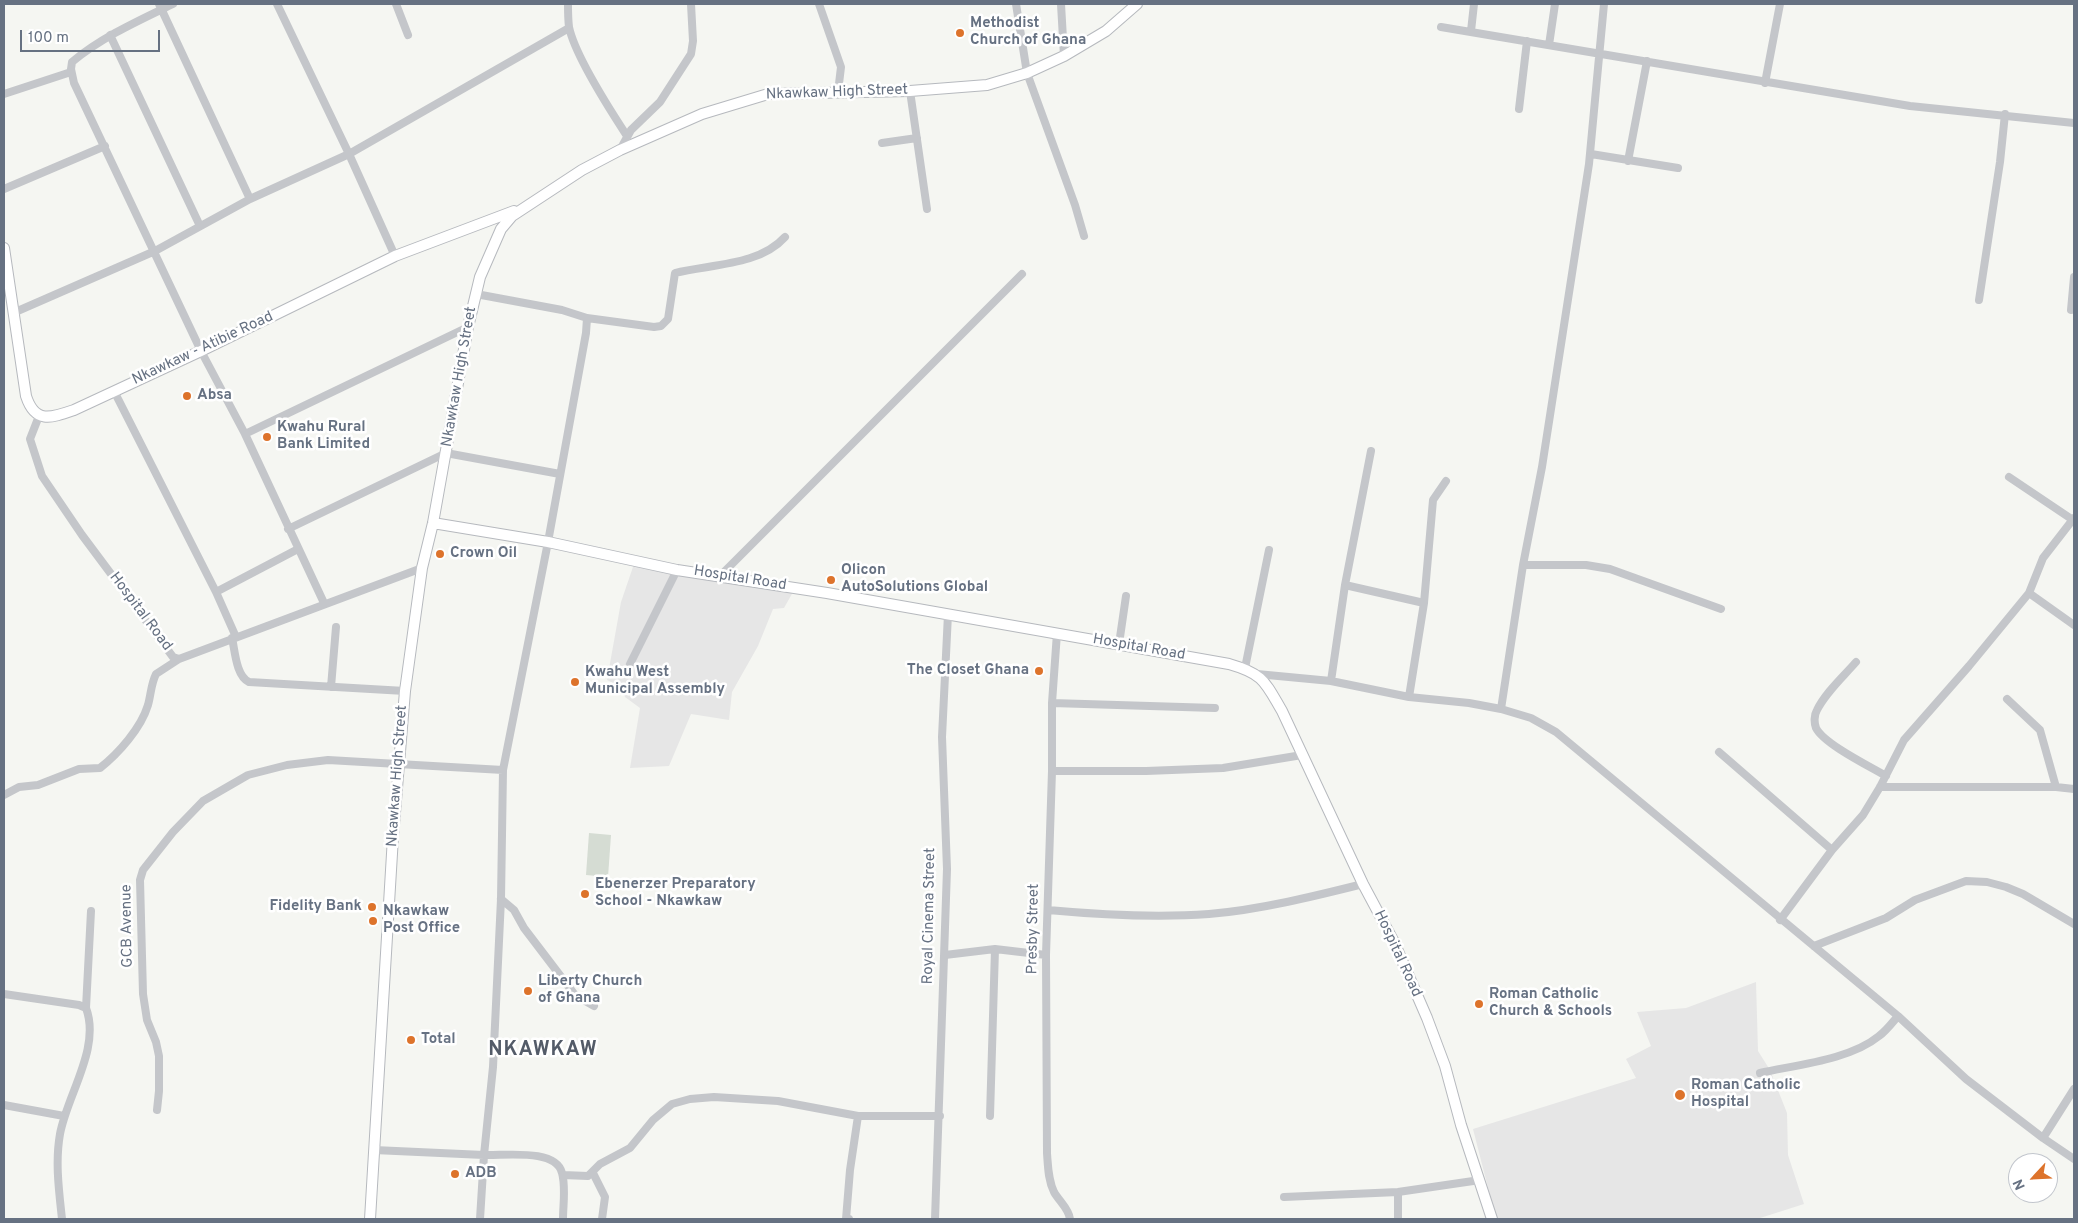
<!DOCTYPE html>
<style>
body{margin:0}
#map{position:relative;width:2078px;height:1223px;overflow:hidden;background:#f5f6f2;font-family:Overpass,sans-serif}
canvas{display:block}
.frame{position:absolute;inset:0;border:5px solid #667182;pointer-events:none}
.north{position:absolute;left:2008px;top:1153px;width:50px;height:50px;box-sizing:border-box;background:#fff;border:1px solid #c2c6cd;border-radius:50%;rotate:245deg;font-size:14px;font-weight:700;line-height:20px;text-align:center;color:#667182}
.north::after{content:'';display:block;margin:auto;width:18px;height:22px;background:#dd732b;clip-path:polygon(50% 0,100% 100%,50% 72%,0 100%)}
.scale{position:absolute;left:20px;top:30px;width:140px;height:22px;box-sizing:border-box;border:2px solid #667182;border-top:0;padding-left:6px;font-size:15px;line-height:18px;white-space:nowrap;color:#667182;-webkit-text-stroke:4px #fff;paint-order:stroke}
</style>
<div id="map">
<canvas width="2078" height="1223"></canvas>
<div class="frame"></div>
<div class="north">N</div>
<div class="scale">100 m</div>
</div>
<script>
const context = document.querySelector('canvas').getContext('2d');
context.lineJoin = 'round';
function fill(path, color) {
  context.fillStyle = color;
  context.fill(path, 'evenodd');
}
function stroke(path, color, width, dash) {
  context.strokeStyle = color;
  context.lineWidth = width;
  context.lineCap = dash ? 'butt' : 'round';
  context.setLineDash(dash || []);
  context.stroke(path);
}
function drawText(font, color, halo, rows, align = 'center') {
  context.font = font + ' Overpass,sans-serif';
  context.lineWidth = 5;
  context.setLineDash([]);
  context.textBaseline = 'middle';
  context.strokeStyle = halo;
  context.fillStyle = color;
  for (const [text, x, y, turn = 0] of rows) {
    context.save();
    context.translate(x, y);
    context.rotate((+turn || 0) * Math.PI / 180);
    context.textAlign = isNaN(turn) ? turn : align;
    if (halo) context.strokeText(text, 0, 0);
    context.fillText(text, 0, 0);
    context.restore();
  }
}
fill(new Path2D(`
 M634 564 793 592 784 608 773 609 758 646 732 692 729 720 691 714 669 766 630 768 640 708 625 697 621 687 607 680 621 602Z
 M1756 982 1758 1051 1770 1070 1787 1113 1788 1155 1804 1204 1757 1219H1496L1473 1129 1636 1078 1626 1059 1651 1046 1637 1012 1686 1008Z`), '#e6e6e6');
fill(new Path2D(`
 M589 833 611 835 608 877 586 875Z`), '#d5dcd3');
const secondary = new Path2D(`
 M4 248 26 396C35 424 51 418 74 410L201 351 395 256 514 211
 M433 523 548 542 677 570 827 593 1229 664C1264 674 1265 682 1282 711L1363 884 1394 942 1427 1018 1445 1066 1461 1125 1492 1219
 M370 1219 393 837 405 691 422 568 433 523 468 327 480 277 501 229 512 216 582 170 620 150 702 114 768 94 910 91 987 85 1027 73 1064 56 1106 31 1137 4`);
stroke(secondary, '#b6b9be', 12);
stroke(new Path2D(`
 M159 4 250 199
 M173 4C138 21 102 37 72 62L71 69 74 83 201 351 245 434 324 603
 M277 4 349 154 395 256
 M396 4 408 35
 M568 4C568 11 568 19 569 27 575 56 610 110 627 136
 M819 4 841 67 838 92
 M1016 4 1027 73 1075 205 1084 236
 M1061 4 1064 56
 M1441 27 1910 106 2074 123
 M1471 31 1474 4
 M110 35 200 226
 M1549 45 1555 4
 M1765 83 1780 4
 M910 91 927 209
 M4 94 71 72
 M1519 109 1527 41
 M882 143 917 138
 M620 150 631 130 660 102 691 54 693 41 691 4
 M1591 154 1678 168
 M1628 161 1647 61
 M4 189 105 146
 M1979 300 2000 162 2005 114
 M2071 310 2074 277
 M13 313 155 251 250 199 349 154 569 28
 M587 318 654 327 661 326 668 319 675 273C710 264 759 266 785 237
 M114 391 216 592 236 637
 M39 416 30 439 42 476 82 535 173 657 179 659
 M245 434 468 327
 M2009 477 2073 520
 M288 529 446 453 560 474
 M1523 565H1586L1610 569 1721 609
 M720 576 1022 274
 M1345 585 1424 603
 M216 592 298 549
 M2029 593 2074 625
 M1057 633 1052 703V771L1046 955 1047 1153C1048 1166 1048 1180 1054 1192 1059 1201 1069 1209 1070 1219
 M232 638C235 651 236 676 249 682L405 691
 M1119 644 1126 596
 M1856 662C1843 677 1826 692 1817 710 1814 715 1814 723 1816 728 1824 744 1869 766 1886 776
 M630 664 677 570
 M1245 668 1269 550
 M1257 674 1331 681 1409 697 1469 703 1501 709 1523 565 1542 467 1589 164 1604 4
 M1331 681 1345 585 1371 451
 M331 687 336 627
 M1409 697 1424 603 1433 500 1446 481
 M2007 699 2040 730 2056 787
 M1052 703 1215 708
 M1501 709 1531 718 1556 732 1898 1016 1966 1079 2043 1138 2074 1159
 M1719 752 1832 850
 M1052 771H1146L1223 768 1302 755
 M1880 787H2056L2074 789
 M4 795 19 787 38 785 79 769 100 768C119 753 141 728 148 705 151 694 151 684 156 674L179 659 422 568
 M501 899 514 910 524 928 575 995 594 1006
 M1048 910C1102 915 1155 918 1209 914 1259 910 1315 896 1363 884
 M1780 920 1832 850 1863 815 1880 787 1904 740 1969 666 2029 593 2043 558 2074 518
 M1814 946 1886 918 1915 900 1966 881 1987 882 2006 887 2023 894 2074 924
 M945 955 995 949 1046 955
 M4 994 79 1005 86 1008
 M1760 1073C1795 1065 1850 1060 1879 1036 1886 1031 1892 1023 1898 1016
 M4 1105 64 1116
 M157 1110 159 1091V1056L156 1042 147 1020 143 994 140 880 143 870 173 832 203 801 248 775 287 765 328 760 503 770
 M990 1116 995 949
 M2043 1138 2074 1089
 M374 1150 484 1155 493 1067 501 899 503 770 548 542 586 333 587 318 562 310 476 294
 M593 1173 605 1197 602 1219
 M563 1175 588 1176 600 1164 630 1148 653 1120 672 1104 690 1099 714 1097 778 1101 858 1116H940
 M1284 1197 1398 1192 1480 1180
 M62 1219C59 1191 55 1162 60 1134 67 1095 101 1048 86 1008L91 911
 M480 1219 484 1155C504 1156 556 1148 562 1173 566 1187 563 1205 563 1219
 M849 1219H846L850 1170 858 1116
 M935 1219 947 869 942 737 948 614
 M1398 1219V1192`), '#c4c6ca', 8);
stroke(secondary, '#fff', 10);
for (const [x, y, r, color] of [
 [960,33,5,"#dd732b"],
 [187,396,5,"#dd732b"],
 [267,437,5,"#dd732b"],
 [440,554,5,"#dd732b"],
 [831,580,5,"#dd732b"],
 [1039,671,5,"#dd732b"],
 [575,682,5,"#dd732b"],
 [585,894,5,"#dd732b"],
 [372,907,5,"#dd732b"],
 [373,921,5,"#dd732b"],
 [528,991,5,"#dd732b"],
 [1479,1004,5,"#dd732b"],
 [411,1040,5,"#dd732b"],
 [1680,1095,6,"#dd732b"],
 [455,1174,5,"#dd732b"]
]) {
  const dot = new Path2D();
  dot.arc(x, y, r, 0, 2 * Math.PI);
  context.fillStyle = color;
  context.fill(dot);
  stroke(dot, '#fff', 2);
}
drawText('bold 15px', '#667182', '#fff', [
 ["Methodist",970,24],
 ["Church of Ghana",970,41],
 ["Absa",197,396],
 ["Kwahu Rural",277,428],
 ["Bank Limited",277,445],
 ["Crown Oil",450,554],
 ["Olicon",841,571],
 ["AutoSolutions Global",841,588],
 ["The Closet Ghana",1029,671,"right"],
 ["Kwahu West",585,673],
 ["Municipal Assembly",585,690],
 ["Ebenerzer Preparatory",595,885],
 ["School - Nkawkaw",595,902],
 ["Fidelity Bank",362,907,"right"],
 ["Nkawkaw",383,912],
 ["Post Office",383,929],
 ["Liberty Church",538,982],
 ["of Ghana",538,999],
 ["Roman Catholic",1489,995],
 ["Church & Schools",1489,1012],
 ["Total",421,1040],
 ["Roman Catholic",1691,1086],
 ["Hospital",1691,1103],
 ["ADB",465,1174]
], 'left');
drawText('15px', '#667182', '#fff', [
 ["Nkawkaw High Street",837,93,-2],
 ["Nkawkaw - Atibie Road",203,349,-25],
 ["Nkawkaw High Street",460,377,-80],
 ["Hospital Road",740,579,9],
 ["Hospital Road",140,612,53],
 ["Hospital Road",1139,648,10],
 ["Nkawkaw High Street",398,776,-86],
 ["Royal Cinema Street",930,916,-89],
 ["GCB Avenue",128,926,-91],
 ["Presby Street",1034,929,-89],
 ["Hospital Road",1397,954,65]
]);
context.letterSpacing = '1px';
drawText('bold 20px', '#535b68', '#fff', [
 ["NKAWKAW",543,1051]
]);
context.letterSpacing = '0px';
</script>
